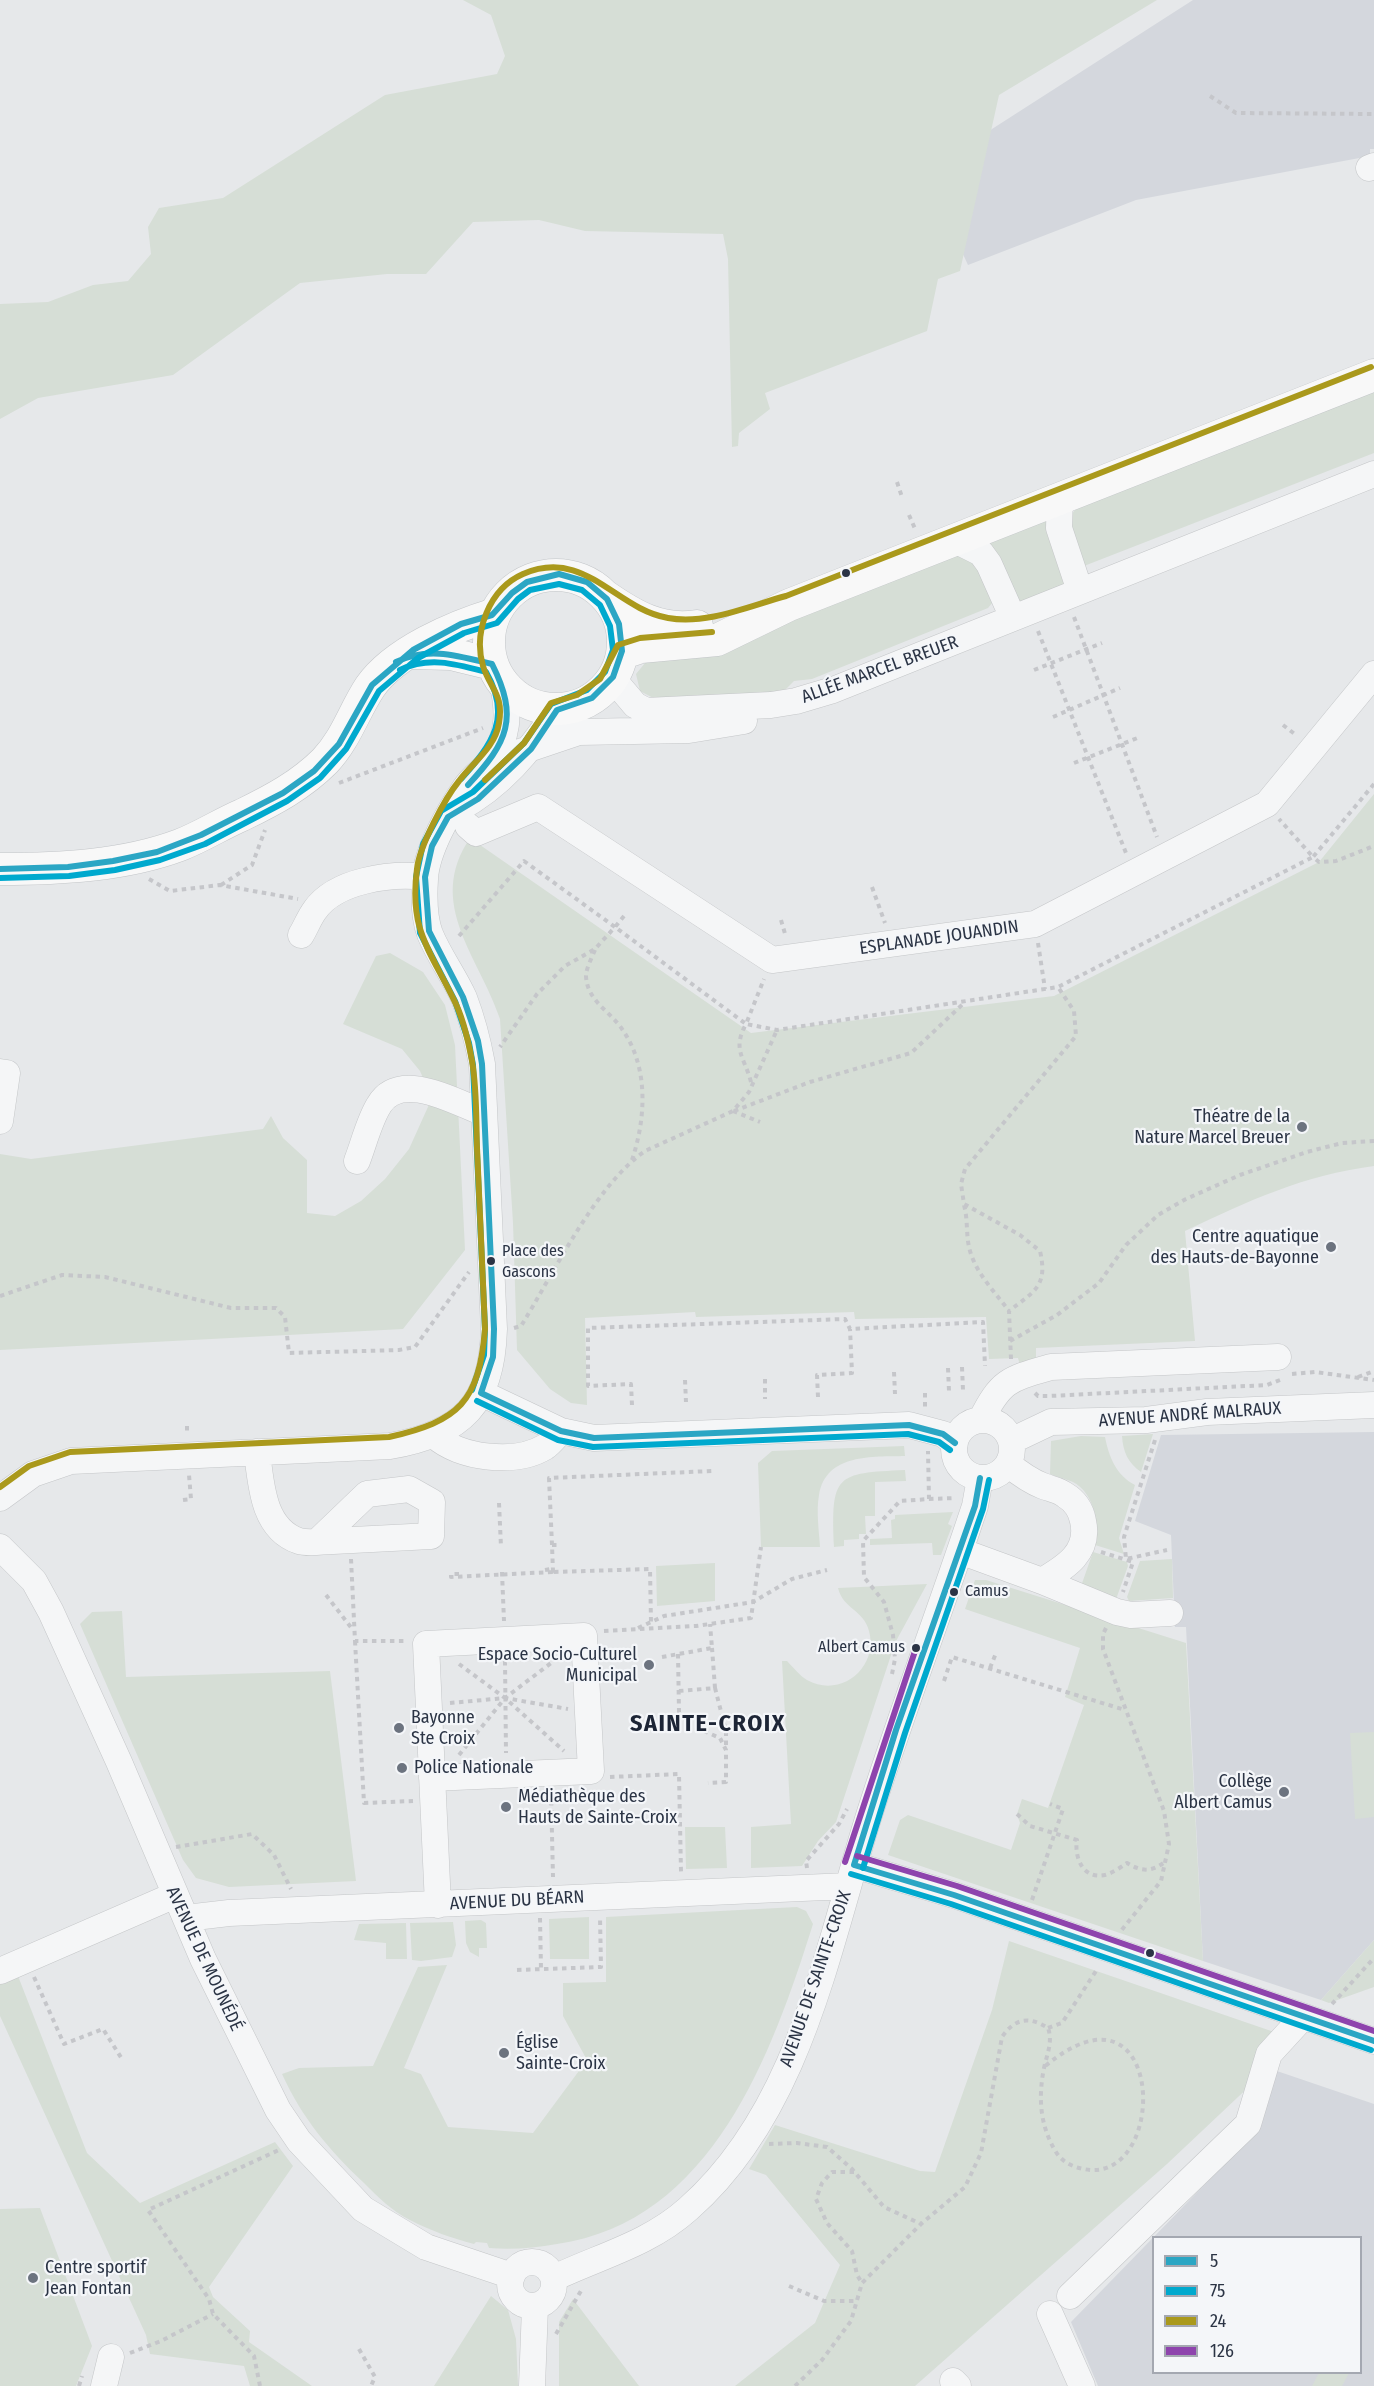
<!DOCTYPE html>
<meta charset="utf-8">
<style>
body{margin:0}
#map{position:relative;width:1374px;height:2386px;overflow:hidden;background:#e6e8ea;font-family:"Fira Sans Condensed",sans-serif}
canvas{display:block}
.legend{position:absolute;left:1152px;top:2236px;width:210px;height:138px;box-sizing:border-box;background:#f4f6f9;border:2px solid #a4a8b1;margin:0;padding:8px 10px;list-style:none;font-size:18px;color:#2b3445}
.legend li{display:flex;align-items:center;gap:12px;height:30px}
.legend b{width:30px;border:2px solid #a4a8b1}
</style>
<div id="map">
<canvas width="1374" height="2386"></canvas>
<ul class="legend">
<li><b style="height:8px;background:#2ba6c4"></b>5</li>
<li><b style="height:8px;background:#00a9ce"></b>75</li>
<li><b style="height:8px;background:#aa991c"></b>24</li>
<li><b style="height:8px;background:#8e44ad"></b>126</li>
</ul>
</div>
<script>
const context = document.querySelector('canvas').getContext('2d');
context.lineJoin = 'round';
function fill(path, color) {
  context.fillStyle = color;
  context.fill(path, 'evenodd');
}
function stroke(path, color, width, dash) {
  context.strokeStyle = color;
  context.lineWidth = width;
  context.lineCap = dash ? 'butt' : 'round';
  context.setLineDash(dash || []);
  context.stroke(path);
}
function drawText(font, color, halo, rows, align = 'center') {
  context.font = font + ' "Fira Sans Condensed",sans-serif';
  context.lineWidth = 4.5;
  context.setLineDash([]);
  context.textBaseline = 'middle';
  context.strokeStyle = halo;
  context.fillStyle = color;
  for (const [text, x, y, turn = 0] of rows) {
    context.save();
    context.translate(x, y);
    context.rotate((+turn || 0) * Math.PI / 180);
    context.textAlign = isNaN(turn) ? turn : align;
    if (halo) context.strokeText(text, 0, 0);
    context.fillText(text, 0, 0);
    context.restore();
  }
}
fill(new Path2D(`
 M1193 0H1374V149H1370V156L1136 200 968 265 925 172Z
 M1374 1432V1940L1321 2000 1203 1961 1186 1627H1175L1171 1535 1135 1521 1161 1435Z
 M1271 2069 1374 2104V2386H1098L1071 2322 1253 2135ZM1154 2238H1360V2372H1154Z`), '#d4d7dd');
fill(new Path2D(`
 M463 0H1157L999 95 960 271 938 279 927 331 765 393 770 409 739 433 738 446 732 447 728 259 723 234 585 231 539 220 473 222 426 274H387L300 283 173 375 38 398 0 419V304L48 302 93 285 128 281 151 254 148 227 159 208 223 198 385 95 497 74 505 56 491 15Z
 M1374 386V453L1084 566 1068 518 1077 508Z
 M1047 515 1068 584 1022 606 979 541Z
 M957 550 976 562 993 602 988 608 812 679 794 681 783 692 661 702 640 691 636 674 645 663 661 660Z
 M1374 794V1166C1304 1175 1248 1201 1185 1231L1195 1341 1036 1348V1360L1020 1365 1018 1358 989 1359 986 1317 855 1319 854 1312 696 1317 695 1312 585 1318 587 1405 571 1403 550 1389 517 1350 513 1223 500 1019C480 958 425 904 470 838L751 1033 1054 996 1319 862Z
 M390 953 423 972 445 1005 455 1045 465 1250 403 1329 0 1350V1154L31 1159 263 1129 271 1116 283 1138 307 1160V1213L335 1216 361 1201 385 1179 409 1149 432 1098 420 1071 402 1049 343 1024 376 956Z
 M1153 1434 1141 1472C1128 1463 1123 1452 1122 1436Z
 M1081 1436 1105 1437C1109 1457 1116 1475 1135 1485L1119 1538 1124 1554 1095 1545C1100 1524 1094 1493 1073 1482 1066 1479 1057 1477 1050 1474L1051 1441Z
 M904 1446 905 1456C873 1457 826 1453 819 1495 816 1511 819 1531 820 1547H761L758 1463 772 1451Z
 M905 1470 906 1481 875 1482V1516H865L866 1534H859V1539L844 1540V1546L834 1547C831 1475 835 1473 905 1470Z
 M953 1512 948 1524 952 1526 941 1555H933L932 1543 870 1545V1539L892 1538 891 1520 895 1519V1515Z
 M1093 1552 1127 1562 1128 1566 1115 1602 1080 1589Z
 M1172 1559 1173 1598 1129 1601 1127 1597 1140 1561Z
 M715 1563V1601L657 1606 656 1566Z
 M975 1580H986L1186 1643 1203 1961 888 1855 900 1820 908 1815 1011 1850 1020 1823 1017 1814 1022 1799 1048 1808 1084 1705 1065 1697 1080 1648 965 1609Z
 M927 1584 895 1643 836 1822 818 1841 802 1866 751 1868V1827L791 1824 782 1661H787C793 1667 800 1676 807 1680 841 1699 879 1667 869 1631 864 1610 843 1609 838 1588Z
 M122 1611 126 1677 330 1671 356 1881 229 1887 196 1878 183 1860 80 1624 92 1612Z
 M1374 1732V1817L1355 1819 1350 1733Z
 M685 1827H725L727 1868 686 1869Z
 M797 1907 806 1911 813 1924C772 2054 712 2222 557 2244 534 2248 512 2250 489 2248L487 2243 476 2242 474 2244C452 2238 431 2231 410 2220 392 2211 378 2197 364 2183 329 2150 302 2118 282 2074L299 2068 373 2066 418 1967 447 1965 404 2068 421 2074 448 2127 533 2133 587 2060 563 2016V1983L606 1982V1917Z
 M589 1917V1959H550L549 1919Z
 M481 1920 486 1923 487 1948H479V1957L470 1952 466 1943 465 1921Z
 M453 1922 456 1945 452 1957 421 1961 412 1960 410 1923Z
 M406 1923 407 1959H386V1943L354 1940 359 1924Z
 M1374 1940V1987L1329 2003 1321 2000Z
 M1009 1941 1277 2033 1255 2081 1167 2164 915 2386H735L815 2323 840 2265 766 2175 749 2169 775 2125 920 2171 935 2172 992 2010Z
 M18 1976 87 2153 140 2203 275 2142 293 2166 209 2287 213 2297 250 2331 249 2342 312 2386H250L244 2366 150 2354 146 2335 0 2016V1983Z
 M40 2208 92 2346 76 2386H0V2209Z
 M491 2296 508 2310 516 2339 518 2386H434Z
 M573 2299 639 2386H559V2322Z
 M1319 2373V2372L1349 2373 1342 2386H1312Z`), '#d6ded6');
const minor = new Path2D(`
 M1369 168 1374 166
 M1060 497 1059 528 1080 591
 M955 540 981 553 989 564 1013 618
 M613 679 635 705 646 711 771 705 796 701 833 690 1374 474
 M490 762 579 732 689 730 744 721
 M458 809C500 787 531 750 557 710
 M468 826 476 833 538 807 772 960 1035 924 1267 804 1374 674
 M301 935C306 927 309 918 315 910 336 880 391 873 425 877
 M0 1072 7 1073 0 1121
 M357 1161C364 1143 369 1121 379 1105 400 1069 457 1103 484 1113
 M481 1393 561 1431 594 1438 909 1425 943 1434 955 1443
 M981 1420C1001 1380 1009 1379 1051 1367L1278 1357
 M954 1449a29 29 0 1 1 58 0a29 29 0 1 1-58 0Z
 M435 1436C459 1458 515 1465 545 1447 551 1443 556 1436 561 1431
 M1011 1441 1051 1422 1146 1420 1207 1412 1374 1405
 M257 1452C261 1485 263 1529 299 1541 309 1544 323 1541 333 1541L431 1536 432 1502 409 1489 367 1494 318 1541
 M1008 1464C1019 1473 1030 1481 1043 1486 1051 1489 1059 1490 1065 1495 1075 1501 1081 1510 1083 1521 1090 1552 1066 1567 1042 1581
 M0 1498 33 1474 71 1461 390 1446C463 1433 492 1404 494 1329L482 1064C478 1042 472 1019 464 998 454 976 439 956 430 934 424 918 424 895 425 879 426 852 449 811 465 788 471 778 482 771 490 762 509 738 509 713 503 685
 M0 1547 34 1581 51 1612 119 1762 203 1959 278 2110 299 2141 363 2209 426 2247 512 2276
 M960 1551 1042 1581 1117 1612 1131 1615 1170 1613
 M432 1778 591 1771 584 1636 426 1644 438 1905
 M854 1865 954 1895 1374 2041
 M186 1918 229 1913 848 1886
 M0 1971 175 1895
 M510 2284a22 22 0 1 1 44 0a22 22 0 1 1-44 0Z
 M554 2278C600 2256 649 2244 688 2209 803 2108 828 1941 873 1803 905 1703 942 1606 975 1506L980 1478
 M1070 2296 1248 2124 1269 2054 1302 2018
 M1050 2314 1082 2386
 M953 2381 958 2386
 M104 2386 111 2357
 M532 2386 535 2307`);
const major = new Path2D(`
 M489 642a67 67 0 1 1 134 0a67 67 0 1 1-134 0Z
 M605 596C634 616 661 632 697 626
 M411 653 451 654 492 664
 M623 653 641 647 717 640 789 605 1374 375
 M0 869C59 869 124 866 180 845 201 837 221 824 242 815 273 800 301 785 325 761 346 739 354 711 370 687 394 652 455 626 495 614`);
stroke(minor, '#c4c6c8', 27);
stroke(major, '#c2c5c8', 33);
stroke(new Path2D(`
 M1210 96 1236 113 1374 114
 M897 482 902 497
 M909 515 916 531
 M1074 617 1157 837
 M1038 631 1126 853
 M1034 670 1102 643
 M1053 717 1120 688
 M1283 725 1296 735
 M1074 763 1140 737
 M339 783 483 728
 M1374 784 1313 857 1319 862 1336 861 1374 846
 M149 879 170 891 220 885 298 899
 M221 885 252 865 265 830
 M872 887 885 923
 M624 916 615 927 746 1024 764 979
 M781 920 786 937
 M459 936 524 861 615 927 595 949 565 966 537 994 500 1047
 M1038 943 1045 989
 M595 950C592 957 586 969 586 976 587 1001 610 1011 622 1029 649 1067 646 1118 632 1160
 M751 1082C744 1056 732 1050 746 1024L777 1030 1058 987 1313 857 1279 819
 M733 1111 760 1122
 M734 1111 810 1082 911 1053 964 1003
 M964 1205C968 1220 966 1233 969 1247 974 1271 994 1291 1009 1311
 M0 1296 62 1275 105 1277 231 1308H276L285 1317 289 1353 399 1350 415 1347 469 1272
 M514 1328 521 1326C554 1273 595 1186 645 1151L733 1111 749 1092 777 1030
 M1010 1341 1057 1315 1099 1283 1126 1245 1158 1215 1186 1199 1240 1175 1307 1152 1342 1143 1374 1141
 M1011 1359 1009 1311C1035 1291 1048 1286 1040 1251L1020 1235 964 1204 961 1184 965 1169 1076 1036 1074 1011 1058 987
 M962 1367 963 1390
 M948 1368 949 1391
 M894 1372 895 1394
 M1292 1374 1315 1372 1374 1380
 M1358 1377 1374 1371
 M765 1379V1399
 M685 1380 686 1402
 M925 1393V1407
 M1035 1393 1038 1396H1049L1267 1385 1280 1380
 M818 1397 817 1375 852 1373 850 1329
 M632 1405 631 1384 588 1386V1328L845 1319 850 1329 983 1322 985 1366
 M187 1426V1435
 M1155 1440 1124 1537 1126 1559 1167 1550
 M929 1499 956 1498
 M183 1500 191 1499 189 1475
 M499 1503 501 1547
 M552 1545 549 1478 712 1471
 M1101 1552 1133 1562 1123 1592
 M351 1559 355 1641H407
 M502 1572 504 1621
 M553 1572 552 1545H560
 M554 1572 650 1569 651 1622
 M459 1574H451V1577L552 1572 551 1569 545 1570
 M326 1595 353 1630
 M638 1628 664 1616 753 1602 792 1579 827 1570
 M1106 1628 1103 1634V1649L1164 1811 1169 1844 1161 1881 1120 1932
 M604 1631 696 1626 751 1618 761 1547
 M355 1641 364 1803 413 1801
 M678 1654 679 1712 690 1725 720 1738 726 1750V1782L708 1783
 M662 1657 712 1648 710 1624
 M505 1661 506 1753
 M459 1664 505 1698 564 1751
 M990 1668 996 1653
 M892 1674 895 1659 893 1635 884 1602 864 1577 863 1541 900 1501 929 1499 928 1451
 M944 1681 952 1657 1125 1710
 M715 1688 726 1731V1749
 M679 1691 715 1688 712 1648
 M450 1703 505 1698 568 1709
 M459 1755 505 1698 555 1660
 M610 1777 679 1774 681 1872
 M551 1792 553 1877
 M1017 1814 1030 1826 1077 1840C1074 1857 1083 1880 1105 1875 1113 1873 1121 1867 1127 1863 1142 1872 1151 1872 1165 1862
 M176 1847 252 1834 274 1855 291 1889
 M807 1868 806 1861 839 1824 847 1809
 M1032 1900 1063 1809 1050 1804
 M540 1918 541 1969
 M517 1970 601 1967 600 1917
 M34 1977 64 2044 103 2029 122 2059
 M1332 2004 1374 1958
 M1048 2028 1062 2023 1098 1968
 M769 2144 797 2143 827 2147 852 2169 884 2207 921 2224
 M854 2172H832L822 2183 816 2199 827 2223 852 2251 857 2275 862 2283
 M789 2286 824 2301H857
 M556 2334 582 2289
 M359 2349 375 2377 371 2386
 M130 2353 161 2341 213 2314
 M79 2386 82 2376
 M260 2386 254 2356 213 2314 209 2299 148 2210 281 2149
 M795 2386 822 2360 851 2321 862 2283 921 2224 965 2187 981 2153 1002 2037C1015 2018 1029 2016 1048 2028 1053 2042 1047 2054 1044 2068 1038 2098 1040 2126 1056 2152 1063 2164 1078 2169 1091 2170 1170 2174 1163 1967 1044 2067`), '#c5c6ca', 4, [4.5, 4.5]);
stroke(minor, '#f5f6f7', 26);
stroke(major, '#f8f8f8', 32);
stroke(new Path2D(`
 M396 662C428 646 459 656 492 664 519 718 508 742 468 785
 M0 869 68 867 113 861 157 852 201 835 283 793 314 771 339 744 372 685 413 650 461 624 492 615 512 593 527 582 559 574 587 582 607 599 619 624 622 651 613 677 592 698 557 710 531 749 478 799 448 817 432 846 425 877 429 931 463 997 478 1041 482 1064 494 1329 493 1357 481 1393
 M481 1393 561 1431 594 1438 909 1425 943 1434 955 1443
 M854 1865 954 1895 1374 2041
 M854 1865 896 1730 975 1506 980 1478`), '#2ba6c4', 6);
stroke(new Path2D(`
 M400 670C429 656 456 664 486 672 512 717 493 744 461 779
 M0 878 69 876 115 870 160 860 205 844 287 801 320 778 346 749 379 691 418 658 464 633 497 623 518 599 530 590 559 584 582 590 600 605 610 626 613 650 605 672 587 690 551 704 524 743 473 792 441 811 423 844 416 877 420 933 455 1001 469 1043 473 1065 485 1329 484 1355 472 1390
 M477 1401 558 1440 593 1447 908 1434 939 1442 950 1450
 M863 1868 905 1733 983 1509 989 1480
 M851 1874 951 1904 1371 2050`), '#00a9ce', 6);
stroke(new Path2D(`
 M485 780 524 743 551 703 577 695 600 679 618 645 640 638 712 632
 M0 1487 29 1466 70 1452 389 1437C459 1421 479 1402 485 1329 482 1269 480 1208 477 1148 476 1119 477 1089 472 1061 468 1039 463 1017 453 998 429 949 409 929 417 869 419 847 445 798 459 781 473 762 495 748 499 723 504 694 490 689 483 666 473 632 489 589 523 574 585 547 615 609 668 618 707 625 749 606 786 596L1371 367`), '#aa991c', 6);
stroke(new Path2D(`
 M857 1856 957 1886 1374 2031
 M845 1862 916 1648`), '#8e44ad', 6);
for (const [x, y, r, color] of [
 [846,573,5,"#2b3445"],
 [1302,1127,6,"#6c737f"],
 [1331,1247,6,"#6c737f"],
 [491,1261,5,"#2b3445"],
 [954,1592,5,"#2b3445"],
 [916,1648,5,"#2b3445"],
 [649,1665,6,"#6c737f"],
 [399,1728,6,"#6c737f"],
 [402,1768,6,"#6c737f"],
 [1284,1792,6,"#6c737f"],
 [506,1807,6,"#6c737f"],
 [1150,1953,5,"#2b3445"],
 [504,2053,6,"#6c737f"],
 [33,2278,6,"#6c737f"]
]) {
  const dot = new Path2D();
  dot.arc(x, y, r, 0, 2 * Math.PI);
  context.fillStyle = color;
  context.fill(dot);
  stroke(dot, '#f4f6f9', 2);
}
drawText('16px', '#2b3445', '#f4f6f9', [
 ["Place des",502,1252],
 ["Gascons",502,1273],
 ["Camus",965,1592],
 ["Albert Camus",905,1648,"right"]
], 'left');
drawText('18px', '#2b3445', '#f4f6f9', [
 ["ALLÉE MARCEL BREUER",880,670,-20],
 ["ESPLANADE JOUANDIN",939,938,-8],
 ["AVENUE ANDRÉ MALRAUX",1190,1415,-4],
 ["AVENUE DU BÉARN",517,1901,-3],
 ["AVENUE DE MOUNÉDÉ",204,1959,65],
 ["AVENUE DE SAINTE-CROIX",816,1979,-71]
]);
drawText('18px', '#2b3445', '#f4f6f9', [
 ["Théatre de la",1290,1117,"right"],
 ["Nature Marcel Breuer",1290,1138,"right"],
 ["Centre aquatique",1319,1237,"right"],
 ["des Hauts-de-Bayonne",1319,1258,"right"],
 ["Espace Socio-Culturel",637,1655,"right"],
 ["Municipal",637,1676,"right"],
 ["Bayonne",411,1718],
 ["Ste Croix",411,1739],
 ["Police Nationale",414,1768],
 ["Collège",1272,1782,"right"],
 ["Albert Camus",1272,1803,"right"],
 ["Médiathèque des",518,1797],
 ["Hauts de Sainte-Croix",518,1818],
 ["Église",516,2043],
 ["Sainte-Croix",516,2064],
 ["Centre sportif",45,2268],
 ["Jean Fontan",45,2289]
], 'left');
context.letterSpacing = '1.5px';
drawText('bold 24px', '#1d2536', '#f4f6f9', [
 ["SAINTE-CROIX",708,1724]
]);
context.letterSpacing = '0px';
</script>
